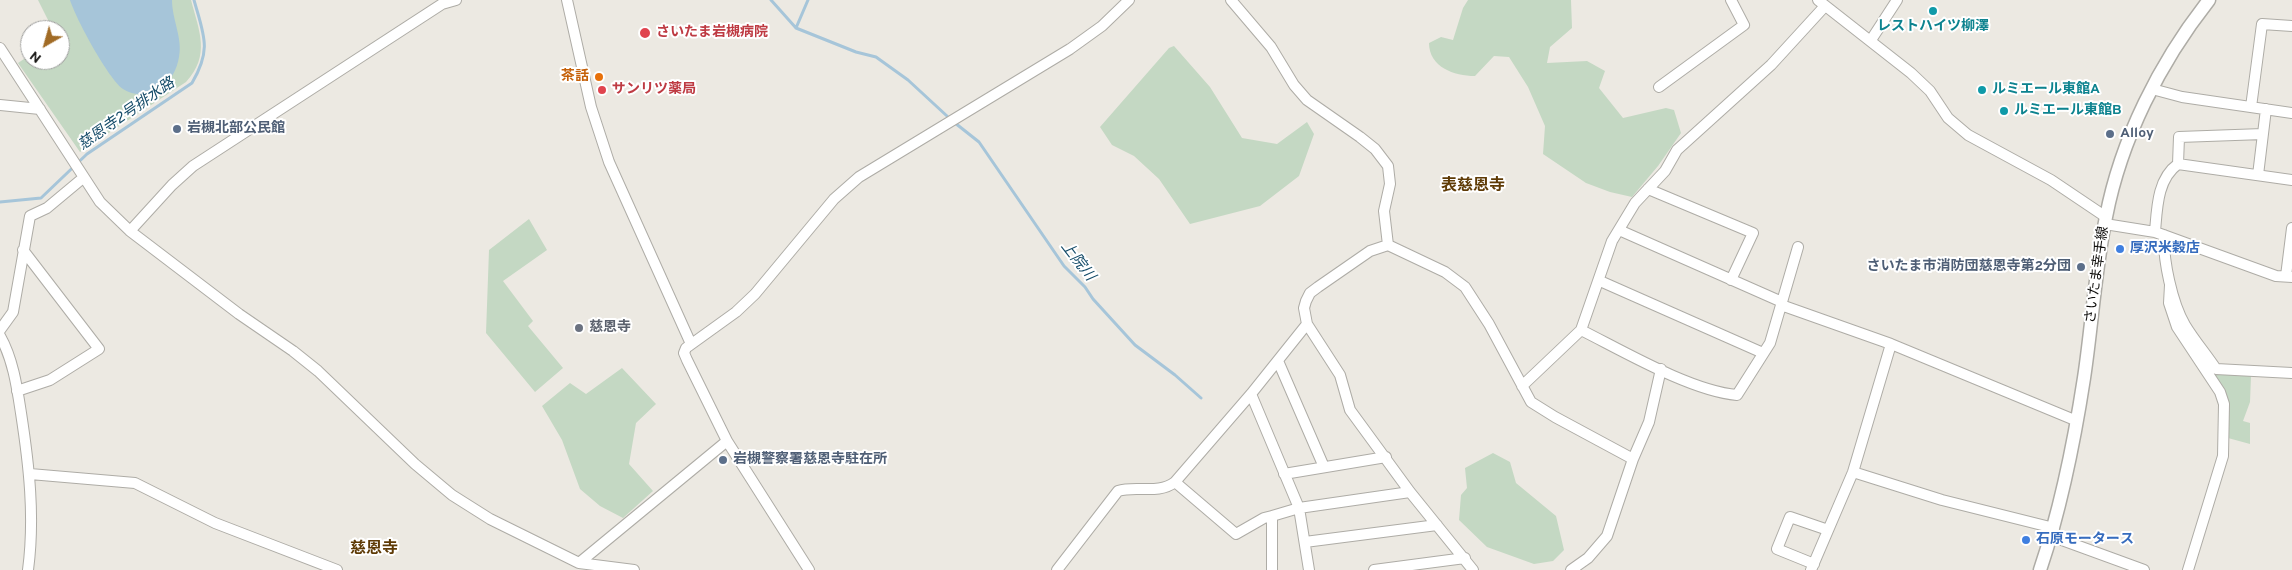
<!DOCTYPE html>
<meta charset="utf-8">
<style>
body{margin:0}
#map{position:relative;width:2292px;height:570px;overflow:hidden;background:#ece9e2;font-family:Overpass,sans-serif}
canvas{display:block}
.north{position:absolute;left:20px;top:20px;width:50px;height:50px;box-sizing:border-box;background:#fff;border:1px solid #9f9f9e;border-radius:50%;rotate:218deg;font-size:14px;font-weight:700;line-height:20px;text-align:center;color:#100f0d}
.north::after{content:'';display:block;margin:auto;width:18px;height:22px;background:#a16b25;clip-path:polygon(50% 0,100% 100%,50% 72%,0 100%)}
</style>
<div id="map">
<canvas width="2292" height="570"></canvas>
<div class="north">N</div>
</div>
<script>
const context = document.querySelector('canvas').getContext('2d');
context.lineJoin = 'round';
function fill(path, color) {
  context.fillStyle = color;
  context.fill(path, 'evenodd');
}
function stroke(path, color, width, dash) {
  context.strokeStyle = color;
  context.lineWidth = width;
  context.lineCap = dash ? 'butt' : 'round';
  context.setLineDash(dash || []);
  context.stroke(path);
}
function drawText(font, color, halo, rows, align = 'center') {
  context.font = font + ' Overpass,"Noto Sans JP",sans-serif';
  context.lineWidth = 4;
  context.setLineDash([]);
  context.textBaseline = 'middle';
  context.strokeStyle = halo;
  context.fillStyle = color;
  for (const [text, x, y, turn = 0] of rows) {
    context.save();
    context.translate(x, y);
    context.rotate((+turn || 0) * Math.PI / 180);
    context.textAlign = isNaN(turn) ? turn : align;
    if (halo) context.strokeText(text, 0, 0);
    context.fillText(text, 0, 0);
    context.restore();
  }
}
fill(new Path2D(`
 M38 0H191C199 31 211 55 186 82L80 152 18 63 30 55V60H60V30H53Z
 M1468 0H1571L1572 28 1550 47 1547 63 1587 61 1605 71 1599 88 1623 118 1666 108 1674 110 1681 133 1658 166 1632 197 1610 192 1586 183 1543 154 1545 126 1528 87 1509 57 1494 56 1475 76C1454 76 1429 67 1429 43L1441 37 1453 40 1463 8Z
 M1174 46 1210 87 1242 138 1277 144 1307 122 1314 134 1299 176 1260 206 1190 224 1159 179 1134 156 1112 145 1100 127 1169 48Z
 M529 219 547 250 503 281 533 321 528 326 563 368 535 392 486 333 489 250Z
 M622 368 656 404 636 423 629 464 653 491 623 518 600 506 580 489 562 440 542 406 570 383 586 394Z
 M2213 372 2251 376 2250 402 2243 421 2250 423V444L2228 438 2226 392Z
 M1493 453 1510 462 1516 483 1556 516 1564 550 1553 561 1534 564 1487 547 1459 520 1461 495 1467 488 1465 468Z`), '#c4d8c3');
fill(new Path2D(`
 M70 0H172C172 19 183 39 179 57 177 70 170 82 160 89 150 96 133 96 123 89 108 78 76 19 70 0Z`), '#a6c5d9');
stroke(new Path2D(`
 M771 0 796 28 856 52 876 57 908 80 947 116
 M796 28 808 0
 M955 123 979 142 1064 266 1085 287 1093 299 1135 345 1175 375 1201 398
 M0 202 41 198 87 154 192 83C212 49 204 36 194 0`), '#a6c5d9', 3);
const minor = new Path2D(`
 M567 0 591 107 609 162 691 344
 M1231 0 1271 47 1294 85 1307 100 1360 137 1375 149 1388 166 1390 184 1384 211 1388 245
 M1818 0 1911 73 1930 91 1948 118 1968 135 2051 180 2106 217
 M1871 40 1897 0
 M0 48 100 202 130 231 239 314 293 351 318 371 415 464 452 495 490 519 579 563 634 570
 M1659 87 1744 25 1731 0
 M2152 89 2182 97 2292 113
 M0 105 40 109
 M2251 107 2262 24 2292 26
 M2178 164 2292 180
 M2258 175 2266 109
 M1648 189 1753 233 1731 280
 M2105 224 2155 232 2276 276 2292 277
 M1619 230 1782 302
 M130 231 172 185 193 166 442 4 456 0
 M2155 232C2157 209 2157 179 2178 164L2179 137 2263 134
 M2164 235C2163 260 2172 303 2185 325 2194 340 2206 354 2216 369L2292 373
 M2286 276 2292 228
 M1600 281 1763 353
 M2170 285 2169 303 2177 327 2220 392 2224 404 2223 456 2188 570
 M1781 305 1891 344 2077 421
 M0 330 13 312 30 216 47 208 83 178
 M1581 330C1623 351 1691 391 1737 395L1770 343 1798 247
 M0 336C13 359 17 387 21 413 29 465 35 517 28 570
 M1278 361 1324 467
 M1522 386 1581 330 1612 241 1635 203 1665 171 1677 150 1771 65 1825 6
 M17 391 50 380 99 349 23 250
 M1251 394 1299 508 1309 570
 M1853 472 1942 500 2054 528
 M30 474 135 483 215 523 337 570
 M1284 474 1386 457
 M1175 482 1236 534 1264 518 1272 516
 M2051 536 2144 570
 M1305 542 1437 525
 M579 563 727 441
 M1814 564 1777 549 1790 517 1828 530
 M809 570 727 441 687 360 684 353 686 348 736 312 755 294 834 199 859 177 1070 49 1102 26 1129 0
 M1057 570 1118 491C1136 485 1158 495 1175 482L1251 394 1307 324
 M1272 570V516L1299 508 1410 492
 M1374 570 1465 558
 M1473 570 1410 492 1350 410 1340 375 1307 324 1304 308 1306 301 1310 293 1318 287 1370 251 1388 245 1445 272 1465 287 1489 324 1531 402 1555 417 1633 459
 M1571 570 1588 558 1607 536 1633 459 1649 422 1661 369
 M1811 570 1853 472 1891 344`);
const major = new Path2D(`
 M2040 570C2061 508 2074 443 2084 378 2092 325 2095 270 2106 217 2121 139 2160 62 2209 0`);
stroke(minor, '#aeaca6', 12);
stroke(major, '#aeaca6', 15);
stroke(minor, '#fff', 10);
stroke(major, '#fff', 12);
for (const [x, y, r, color] of [
 [1933,11,5,"#0f9aa8"],
 [645,33,6,"#e0444e"],
 [599,77,5,"#e8710a"],
 [602,90,5,"#e0444e"],
 [1982,90,5,"#0f9aa8"],
 [2004,111,5,"#0f9aa8"],
 [177,129,5,"#5c6f8a"],
 [2110,134,5,"#5c6f8a"],
 [2120,249,5,"#3f7fe0"],
 [2081,267,5,"#5c6f8a"],
 [579,328,5,"#6b7280"],
 [723,460,5,"#5c6f8a"],
 [2026,540,5,"#3f7fe0"]
]) {
  const dot = new Path2D();
  dot.arc(x, y, r, 0, 2 * Math.PI);
  context.fillStyle = color;
  context.fill(dot);
  stroke(dot, '#fff', 2);
}
drawText('bold 14px', '#0d838f', '#fff', [
 ["レストハイツ柳澤",1933,27,"center"],
 ["ルミエール東館A",1992,90],
 ["ルミエール東館B",2014,111]
], 'left');
drawText('bold 14px', '#be3a42', '#fff', [
 ["さいたま岩槻病院",656,33],
 ["サンリツ薬局",612,90]
], 'left');
drawText('bold 14px', '#c56008', '#fff', [
 ["茶話",589,77]
], 'right');
drawText('bold 14px', '#4e5e75', '#fff', [
 ["岩槻北部公民館",187,129],
 ["Alloy",2120,134],
 ["さいたま市消防団慈恩寺第2分団",2071,267,"right"],
 ["岩槻警察署慈恩寺駐在所",733,460]
], 'left');
drawText('bold 14px', '#366cbe', '#fff', [
 ["厚沢米穀店",2130,249],
 ["石原モータース",2036,540]
], 'left');
drawText('14px', '#100f0d', '#fff', [
 ["さいたま幸手線",2098,275,-82]
]);
drawText('bold 14px', '#5b616d', '#fff', [
 ["慈恩寺",589,328]
], 'left');
drawText('italic 15px', '#144b68', '#fff', [
 ["慈恩寺2号排水路",127,115,-35],
 ["上院川",1077,262,52]
]);
drawText('bold 16px', '#5e3a05', '#fff', [
 ["表慈恩寺",1473,187],
 ["慈恩寺",374,550]
]);
</script>
